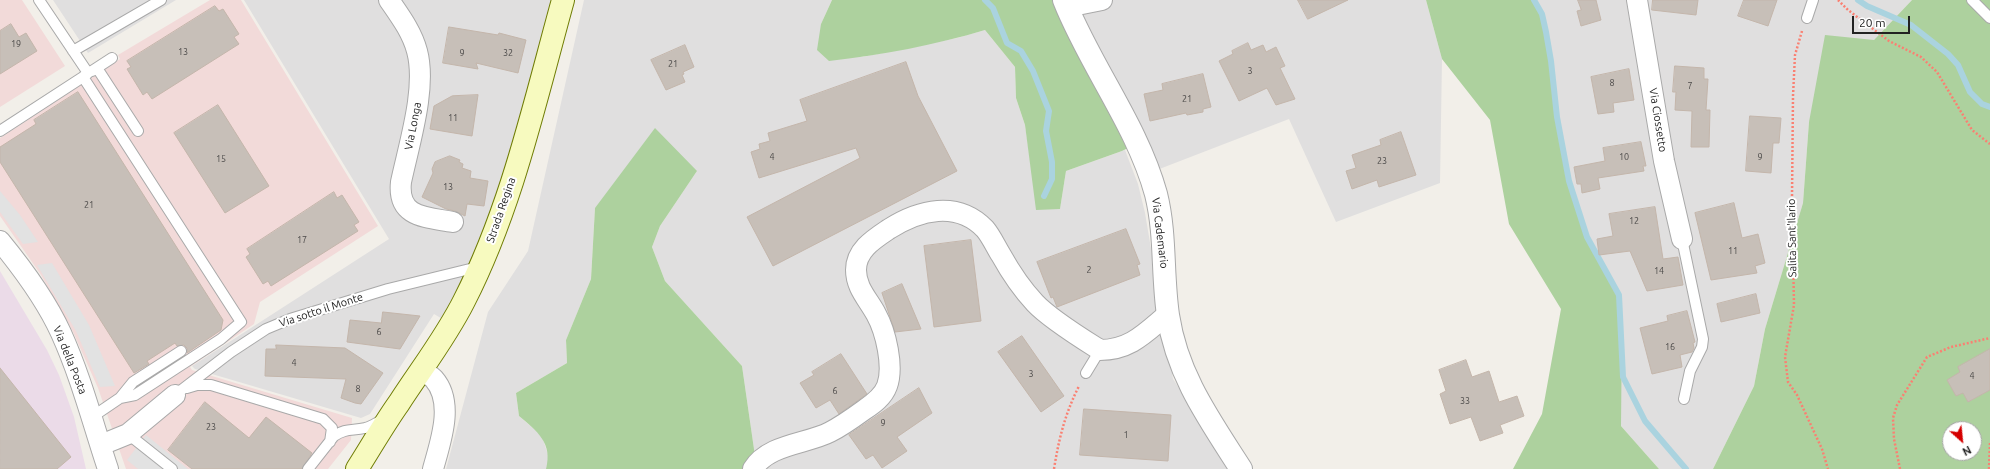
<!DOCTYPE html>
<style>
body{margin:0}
#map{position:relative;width:1990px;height:469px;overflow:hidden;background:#f2efe9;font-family:Ubuntu,sans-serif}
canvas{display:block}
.north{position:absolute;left:1942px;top:421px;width:40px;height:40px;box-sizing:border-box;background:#fff;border:1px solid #a7a7a7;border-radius:50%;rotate:153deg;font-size:11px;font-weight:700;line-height:16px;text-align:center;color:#222}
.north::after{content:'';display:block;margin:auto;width:14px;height:18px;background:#d40000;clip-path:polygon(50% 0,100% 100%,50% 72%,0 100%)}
.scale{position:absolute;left:1852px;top:16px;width:58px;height:18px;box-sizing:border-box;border:2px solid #222;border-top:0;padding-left:5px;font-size:12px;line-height:14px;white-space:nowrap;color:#222;-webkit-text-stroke:3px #fff;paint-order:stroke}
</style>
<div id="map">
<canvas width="1990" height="469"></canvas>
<div class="north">N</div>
<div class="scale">20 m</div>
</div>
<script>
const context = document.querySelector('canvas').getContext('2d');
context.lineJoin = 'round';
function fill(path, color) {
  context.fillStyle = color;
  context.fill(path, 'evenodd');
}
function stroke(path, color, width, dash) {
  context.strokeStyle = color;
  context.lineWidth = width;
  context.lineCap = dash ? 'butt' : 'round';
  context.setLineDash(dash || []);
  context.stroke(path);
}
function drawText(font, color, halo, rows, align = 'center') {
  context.font = font + ' Ubuntu,sans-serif';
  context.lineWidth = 4;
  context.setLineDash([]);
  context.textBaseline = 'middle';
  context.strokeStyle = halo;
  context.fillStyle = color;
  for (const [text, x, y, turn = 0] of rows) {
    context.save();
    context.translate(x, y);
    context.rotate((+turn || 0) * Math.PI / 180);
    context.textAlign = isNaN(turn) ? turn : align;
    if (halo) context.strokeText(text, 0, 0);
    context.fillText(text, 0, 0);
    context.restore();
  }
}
fill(new Path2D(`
 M53 0H176L88 53Z
 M244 0H563L524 139 451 324 434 314 370 414 361 418 195 369 192 366 389 239Z
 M584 0H832L821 24 862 57 957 38 985 30 1015 67 1016 98 1025 125 1032 173 1060 209 1066 171 1125 150 1138 184 1145 213 1173 379 1234 469H761L755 456 742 366 665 281 652 247 660 226 697 171 595 208 591 279 566 340 567 363 516 393 519 416 542 436 549 458 546 469H446L488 312 528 251Z
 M1064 0H1426L1442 59 1440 183 1336 222 1289 119 1149 173Z
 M1534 0H1912L1874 40 1809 122 1803 203 1765 329 1754 386 1713 469H1659L1621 426V304L1616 288 1587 237 1569 181 1557 117 1551 61 1546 32 1542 14Z`), '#e0dfdf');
fill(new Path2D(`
 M0 0H22L65 66 0 107Z
 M210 0H241L378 226 260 302 254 324 190 367 192 370 352 418 351 440 328 469H126L98 388 73 332 41 275 0 216V138L120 59 118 55Z`), '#f2dad9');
fill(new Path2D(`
 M0 271 47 350 59 375 74 417 86 469H0Z`), '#ebdbe8');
fill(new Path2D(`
 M832 0H1064L1136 144 1122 151 1066 171 1060 209 1036 210 1025 125 1016 98 1015 67 985 30C935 45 882 55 829 61L817 50 821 24Z
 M1426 0H1534L1542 14 1546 32 1551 61 1557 117 1569 181 1587 237 1619 295 1622 324 1621 426 1659 469H1513L1542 414 1561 309 1509 224 1490 120 1442 59Z
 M1912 0H1990V469H1713L1754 386 1765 329 1803 203 1809 122 1825 35 1874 40ZM1950 429H1974V453H1950Z
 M655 128 697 171 660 226 652 247 665 281 742 366 755 456 761 469H546C553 443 537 431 519 416L516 393 567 363 566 340 591 279 595 208Z`), '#add19e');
fill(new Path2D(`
 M0 191 20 215 38 242 23 244 0 212Z
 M52 263 89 325 115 386 100 387 76 331 37 265Z
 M146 435 188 469H138L127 460Z`), '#e2e2e2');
stroke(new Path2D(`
 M985 0 993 8 1007 43 1021 51 1033 71 1049 111 1046 131 1052 162V179L1044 196
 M1534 0 1542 14 1546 32 1551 61 1557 117 1569 181 1587 237 1619 295 1623 377 1645 421 1686 469
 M1858 0 1867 6 1911 25 1948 54 1958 65 1970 92 1982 104 1990 107`), '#aad3df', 6);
const building = new Path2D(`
 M1298 0H1348L1308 19Z
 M1578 0H1596L1601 20 1581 26 1577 11 1581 10Z
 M1653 0H1698L1696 15 1652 10Z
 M1744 0H1777L1768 26 1738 16Z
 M215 6 219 11 223 9 239 34 234 37 239 44 152 99 147 92 143 95 127 69 131 67 127 61Z
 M11 24 19 37 26 33 37 51 0 74V31Z
 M449 27 498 35 499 33 526 40 518 73 476 63 478 69 443 63Z
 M1248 43 1251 50 1263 45 1266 52 1276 47 1285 66 1280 68 1295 99 1276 105 1267 88 1239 101 1219 61 1233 54 1232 51Z
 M685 45 694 67 683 72 684 74 682 75 685 82 666 90 651 60Z
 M906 62 918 96 957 171 773 266 747 217 860 158 856 148 759 178 751 152 760 149 759 144 770 141 768 133 807 121 800 100Z
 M1675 66 1704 68V79H1708L1706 110H1710L1709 147H1691L1692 111 1675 110 1676 92H1673Z
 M1629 69 1634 100 1613 103 1614 112 1598 114 1591 77Z
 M1203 74 1211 107 1203 109V112L1187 115 1186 113 1150 121 1144 94 1163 90 1162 84Z
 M78 92 223 320 221 330 187 353V348L184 345 177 346 175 343 147 361 149 364 134 373 0 162V147L36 124 34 120Z
 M478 95 472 136 430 129 434 106 452 96Z
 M218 105 269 186 225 213 174 133Z
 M1750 116 1781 118 1779 143H1773L1771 173 1746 171Z
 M1401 132 1416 175 1379 187 1377 180 1352 189 1346 171 1356 168 1352 155 1381 145 1380 140Z
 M1641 142 1646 166H1643L1644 171 1598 178 1600 189 1582 193 1581 184H1577L1574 167 1605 161 1603 148Z
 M450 156 460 160 459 162 463 164 462 168 471 171 470 178 488 181 484 206 467 204 465 216 455 211 446 209 422 197 433 173 432 169 435 162Z
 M334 192 337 198 342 195 359 222 354 225 358 231 271 286 268 281 263 284 246 257 250 254 247 249Z
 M1734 203 1742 238 1758 234 1765 263 1755 266 1757 273 1711 280 1695 213Z
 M1655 207 1663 259 1678 257 1683 285 1647 291 1630 251 1599 255 1597 239 1613 236 1609 214Z
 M1126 229 1140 264 1137 265 1140 275 1057 307 1053 297 1051 298 1037 262Z
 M971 240 981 321 934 327 924 246Z
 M902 284 921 329 895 332 882 293Z
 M1756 294 1760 313 1721 322 1717 304Z
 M1687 311 1695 342 1693 343 1694 348 1692 352 1680 355 1682 367 1652 374 1640 328 1668 321 1667 316Z
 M383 312 420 316 400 349 347 342 350 320 381 323Z
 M1022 336 1064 396 1041 412 998 352Z
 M276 345 345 348 383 373 361 404 355 403 341 398 346 379 265 376 266 349H276Z
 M1990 349V390L1968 402 1963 393 1956 396 1947 380 1960 372 1958 367Z
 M841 354 867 394 839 414 830 400 816 408 800 383 814 375 812 372Z
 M1466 360 1472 377 1489 371 1499 402 1517 396 1524 416 1500 425 1503 433 1480 441 1471 417 1450 424 1440 394 1446 391 1439 370Z
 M0 368 71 457 57 469H0Z
 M919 388 932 413 897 437 907 451 882 468 873 455 866 459 849 435Z
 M205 402 249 438 266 417 312 453 302 469H192L168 450Z
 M1084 409 1171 415 1168 461 1080 455Z`);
fill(building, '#c7bfb8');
stroke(building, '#c4b6ab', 1);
const service = new Path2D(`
 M39 0 88 73 83 77 241 322 221 339 135 395 120 398
 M1972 0 1990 18
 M1807 18 1813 0
 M73 51 161 0
 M97 68 138 131
 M92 71 112 58
 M0 131 83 77
 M1682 239 1703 339 1702 347 1690 371 1684 399
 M1086 373 1100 350
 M187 388 197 385H211L323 419 332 428 330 442
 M175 395 231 352 266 329 290 319 388 289 478 267
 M92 417 120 398 133 382 181 351
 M128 434 172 469
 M308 469 334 436C346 428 352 431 365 428 371 427 376 423 382 420`);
const minor = new Path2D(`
 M389 0C400 16 412 32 417 51 427 88 409 144 401 182 397 218 426 217 453 222
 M1637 0 1664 161 1682 239
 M1067 7 1102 0
 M0 241C23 269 46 300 61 333 81 377 93 424 108 469
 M421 370C425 373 431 376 434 379 455 403 440 443 433 469
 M101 445 128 434 175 395
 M753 469C768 444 807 444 830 432 842 426 853 418 864 410 873 404 883 397 887 386 894 367 886 332 876 314 868 299 856 288 856 270 856 250 874 239 889 229 919 210 957 200 985 229 991 236 996 247 1001 255 1011 273 1021 288 1035 303 1050 319 1081 338 1100 350 1131 350 1146 332 1168 314`);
const tertiary = new Path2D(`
 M1064 0C1090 66 1137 125 1156 194 1166 234 1162 274 1168 315 1177 375 1209 419 1241 469`);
const secondary = new Path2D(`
 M357 469C371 447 384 424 399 403 421 369 446 337 464 301 512 207 535 101 563 0`);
stroke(service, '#a9a9a9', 12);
stroke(minor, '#a9a9a9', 22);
stroke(tertiary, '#a9a9a9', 24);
stroke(secondary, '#707d05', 24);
stroke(new Path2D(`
 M1838 0 1848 10 1889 41 1921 57 1937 72 1972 130 1990 144
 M1802 31 1795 55 1793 96 1792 198 1794 305 1785 357 1788 382 1797 395 1822 449 1828 469
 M1054 469C1059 438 1065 414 1079 386
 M1900 469 1894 439 1893 418 1897 405 1927 357 1951 347 1990 338
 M1989 469 1990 442`), '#fa8072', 2.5, [2, 2]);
stroke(service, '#fff', 10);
stroke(minor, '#fff', 20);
stroke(tertiary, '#fff', 22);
stroke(secondary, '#f7fabf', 22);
drawText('9px', '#4b4948', null, [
 ["19",16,44],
 ["13",183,52],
 ["9",462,53],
 ["32",508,53],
 ["21",673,64],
 ["3",1250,71],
 ["8",1612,83],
 ["7",1690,86],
 ["21",1187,99],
 ["11",453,118],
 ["4",772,157],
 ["10",1624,157],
 ["9",1760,157],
 ["15",221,159],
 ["23",1382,161],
 ["13",448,187],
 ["21",89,205],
 ["12",1634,221],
 ["17",302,240],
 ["11",1733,251],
 ["2",1089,270],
 ["14",1659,271],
 ["6",379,332],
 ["16",1670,347],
 ["4",294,363],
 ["3",1031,374],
 ["4",1972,376],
 ["8",358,389],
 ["6",835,391],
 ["33",1465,401],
 ["9",883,423],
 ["23",211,427],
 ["1",1126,435]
]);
drawText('11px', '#222', '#fff', [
 ["Via Ciossetto",1658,120,81],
 ["Via Longa",413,126,-79],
 ["Strada Regina",501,210,-71],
 ["Via Cademario",1160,233,83],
 ["Salita Sant'Ilario",1792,238,-91],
 ["Via sotto il Monte",321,310,-18],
 ["Via della Posta",70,360,68]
]);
</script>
